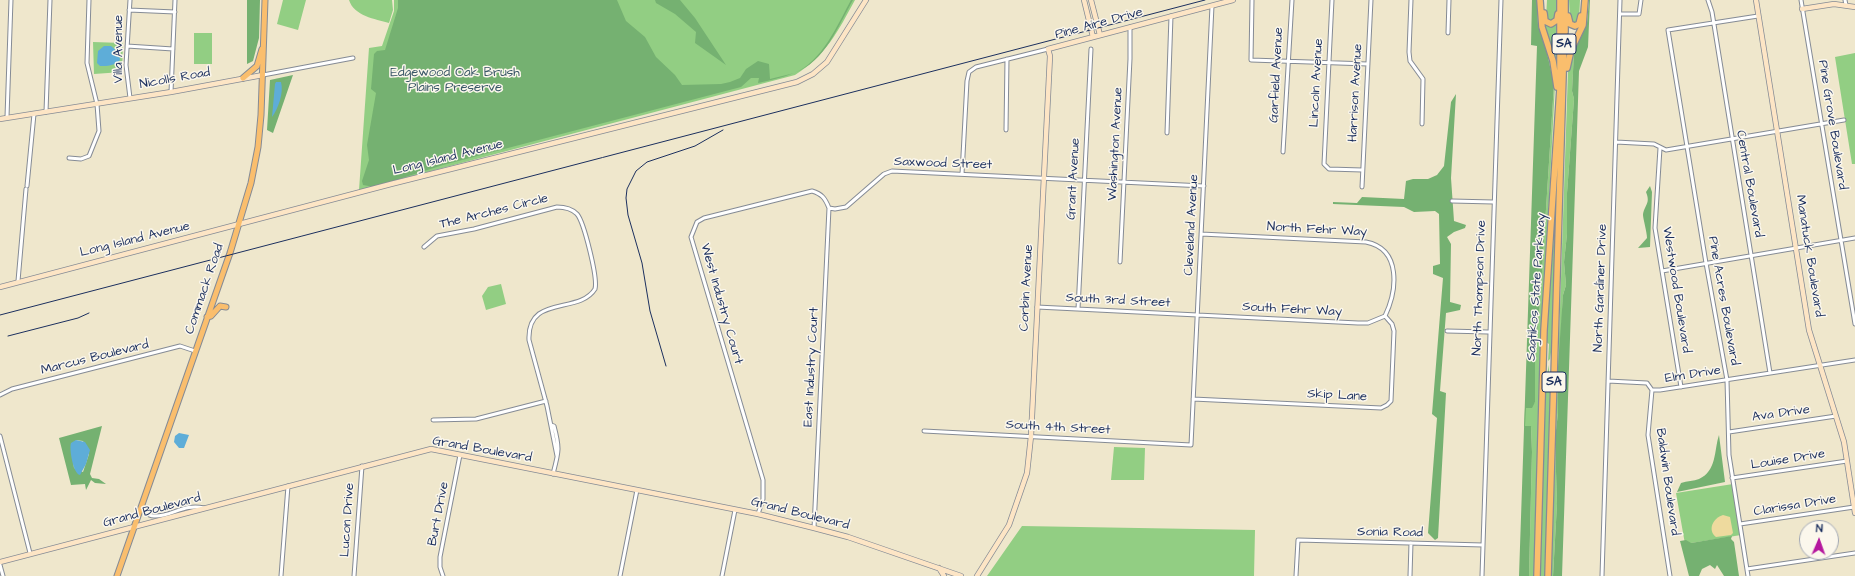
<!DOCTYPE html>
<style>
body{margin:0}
#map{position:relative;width:1855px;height:576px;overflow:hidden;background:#efe7cc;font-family:"Architects Daughter",sans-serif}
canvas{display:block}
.north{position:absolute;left:1799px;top:520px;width:40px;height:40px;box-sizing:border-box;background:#fbf7ec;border:1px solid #a1a7b3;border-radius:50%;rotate:2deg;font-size:11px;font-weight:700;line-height:16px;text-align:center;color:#1b2f5e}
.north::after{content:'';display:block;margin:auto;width:14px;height:18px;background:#b5179e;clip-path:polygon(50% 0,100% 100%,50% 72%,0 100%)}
</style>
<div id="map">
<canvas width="1855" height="576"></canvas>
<div class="north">N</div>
</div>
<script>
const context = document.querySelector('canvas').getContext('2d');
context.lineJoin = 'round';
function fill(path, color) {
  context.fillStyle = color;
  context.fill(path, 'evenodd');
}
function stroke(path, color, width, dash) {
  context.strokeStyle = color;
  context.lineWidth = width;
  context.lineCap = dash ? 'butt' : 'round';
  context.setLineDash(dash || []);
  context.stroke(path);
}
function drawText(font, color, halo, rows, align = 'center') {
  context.font = font + ' "Architects Daughter",sans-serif';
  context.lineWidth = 3;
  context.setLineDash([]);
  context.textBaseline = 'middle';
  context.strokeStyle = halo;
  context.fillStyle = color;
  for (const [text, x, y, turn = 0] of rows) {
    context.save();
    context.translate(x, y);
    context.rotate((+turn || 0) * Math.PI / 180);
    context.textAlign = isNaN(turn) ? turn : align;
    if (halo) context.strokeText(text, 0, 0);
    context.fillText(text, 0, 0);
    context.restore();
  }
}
fill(new Path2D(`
 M283 0H306L298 30 277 24Z
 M349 0H392L393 10 389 23C375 19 354 16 349 0Z
 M394 0H855C838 31 826 56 795 75L359 190 369 48 382 46 394 11Z
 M1537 0H1538L1555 84 1544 298 1534 576H1529L1532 452 1531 426 1524 427 1525 408 1535 402V357L1540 303 1554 84 1547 53 1538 25Z
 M1547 0H1557V17L1550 22 1546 18Z
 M1569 0H1580L1579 21 1576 25 1570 21Z
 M1543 21 1551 26 1558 22V71H1556L1544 32Z
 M194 33H212V64H194Z
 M1583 34 1574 53 1572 91 1574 99 1567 193V234L1564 262 1566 285 1563 295 1558 413 1555 439 1557 504 1553 576H1551L1568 71 1573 53Z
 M93 42 123 43 122 72 94 74Z
 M1855 53V164H1852L1835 57Z
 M1557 192 1553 339 1550 359 1548 361 1549 344 1546 342Z
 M501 284 506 304 486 310 482 296 488 287Z
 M1549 365V383H1552L1545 576H1539L1544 388Z
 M1114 447 1145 448 1144 480H1111Z
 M1733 484 1741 535 1685 544 1676 493Z
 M1022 526 1255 530 1254 576H987Z`), '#92ce83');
fill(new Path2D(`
 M247 0H260L259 38 253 61 247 64Z
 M398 0H617L626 21 645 37 656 57 675 75 682 85 721 84 730 82 740 78 746 69 758 61 769 64 770 79C778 77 787 75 794 73 822 62 838 24 851 0H853C838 26 825 62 794 73 782 78 770 80 758 83L759 78H751L741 87 443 165 374 187 363 185 362 181 369 160 367 145 376 93 371 89 374 54 377 51 385 50 398 8Z
 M655 0H680L695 18 726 65 695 43 696 32 675 14 656 3Z
 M1532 0H1537L1538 25 1547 53 1554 84 1540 303 1535 357V402L1532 408H1526L1525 426H1531L1532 452 1529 576H1519L1537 46 1531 45Z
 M1589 0H1590L1588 47 1579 71 1562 576H1553L1557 504 1555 439 1558 413V367L1563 295 1566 285 1564 262 1567 234V193L1574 99 1572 91 1574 52 1587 23Z
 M293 75 273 133 267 130 270 80Z
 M1456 94 1451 178 1454 221 1466 225 1465 228 1454 232 1447 237 1451 244 1450 302 1461 305 1460 310 1446 313 1440 391 1446 393 1438 538 1435 540 1428 533 1437 418 1432 414 1443 278 1433 274V266L1440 264 1439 214 1435 211 1414 212 1404 207 1333 204V202L1357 203 1362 197 1404 199 1406 181 1413 179H1428L1437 175 1444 166 1451 102Z
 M1650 186 1652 192 1650 247 1638 248 1647 238C1647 233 1643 218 1643 215 1644 205 1651 204 1646 192Z
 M102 426 90 474 92 478 99 479 106 484 95 483 91 480 86 490 85 484 71 485 59 438ZM76 440 83 441 89 454 83 472 74 468 72 453Z
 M1719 435 1725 482 1677 492 1681 483C1687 481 1694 481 1699 479 1717 471 1714 450 1719 435Z
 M1732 536 1731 539 1734 542 1739 576H1724L1717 565 1715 569 1710 565 1702 569 1699 576H1689L1680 541 1686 540 1691 543Z`), '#75b171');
fill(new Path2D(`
 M1723 515 1730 517 1733 533 1731 535 1716 537C1707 530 1713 518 1723 515Z`), '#eeda9e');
fill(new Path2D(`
 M104 46H111L119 53 120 60C114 66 108 66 100 66L97 63 98 51Z
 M276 82H281C284 93 278 109 272 117L275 84Z
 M179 433 189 435 184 448H179L174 442 175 436Z
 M76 440 85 442 90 450 86 464 80 475C73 474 69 448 71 443Z`), '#5eadd8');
const street = new Path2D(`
 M130 0 126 65 130 98
 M1252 0 1251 60 1368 64
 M1332 0 1324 164 1329 169 1362 170
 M1411 0 1409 52 1410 61 1423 79 1422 124
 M1708 0 1712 12 1770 373
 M1801 0 1855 324
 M1845 0 1846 5
 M129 10 175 12
 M1620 14H1639L1641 0
 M1448 33 1449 0
 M127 46 173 49
 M263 75 353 58
 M171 92 175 0
 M46 112 50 0
 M7 117 11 0
 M1006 130 1007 59
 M1167 133 1171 16
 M1616 142 1654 144 1666 150 1844 120
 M1660 148 1655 228 1681 387
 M1283 152 1292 0
 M69 158 81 159 89 156 99 131 97 104 87 63 89 0
 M962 174 967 81 969 72 976 67 1048 49
 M27 186 34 114
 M1362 187 1371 0
 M1452 201 1493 202
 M829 208 835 209 846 207 884 174 892 171 1204 186
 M1201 234 1366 242C1402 249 1397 291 1385 316
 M424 247 437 236 474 229 557 207C564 207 571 208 577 214 584 222 598 278 595 289 579 315 527 294 529 340L547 406 557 456
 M1120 262 1130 59V27
 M1662 271 1855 238
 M18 281 26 189
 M1037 307 1358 323H1368L1385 316
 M1078 309 1091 49
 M1447 331 1488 332
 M1608 381 1647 383 1652 390H1660L1855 360
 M1652 390 1648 435 1670 576
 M0 395 12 389 180 346 195 351
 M1193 399 1381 408 1387 405 1391 401 1394 331 1392 324 1385 316
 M433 420 476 419 546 401
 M551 425 554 426C560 449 559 451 553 474
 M924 431 1191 445 1212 6
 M1729 432 1836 416
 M0 436 30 553
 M1732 478 1847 461
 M143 506C145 511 147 516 154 516 171 517 184 503 204 508
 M758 514 763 499V480L691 237 697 222 704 218 812 191C822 194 825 198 829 208L814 528
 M1740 524 1854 507
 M0 565 3 576
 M1747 569 1855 553
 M281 576 288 486
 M354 576 362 466
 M443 576 440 567V557L460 455
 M620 576 637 490
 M722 576 735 510
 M1296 576 1298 540 1483 545
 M1410 576 1411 543
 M1482 576 1501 0
 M1602 576 1620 0
 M1748 576 1729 455 1727 380 1706 263 1668 30 1758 16`);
const secondary = new Path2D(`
 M1084 0 1093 37
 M1091 0 1100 35
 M1756 0 1809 330 1844 442 1855 513
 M1802 9 1834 4 1855 7
 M0 119 171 92 263 75
 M0 287 391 184 797 82 813 74 827 62 866 0
 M0 562 431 449 758 514 814 528 848 537 961 576
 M939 568 944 576
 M977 576 1009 525 1027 473 1031 436 1050 56 1048 49 1233 0`);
const primary = new Path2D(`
 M243 78 257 66 262 49
 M207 317 211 316 220 306 226 307
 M117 576 230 253 251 183 258 147 261 115 265 0`);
const highway = new Path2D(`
 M1540 0 1542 27 1553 61 1557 87
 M1544 13 1545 21 1551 24 1557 20 1558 14
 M1568 16 1570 24 1575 26 1579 24 1581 16
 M1565 32V0
 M1567 68 1571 50 1583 25 1585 0
 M1537 576 1544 330 1560 88V0
 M1548 576 1564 43`);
stroke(street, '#858b95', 5);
stroke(secondary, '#858b95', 6);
stroke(primary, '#858b95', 7);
stroke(highway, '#858b95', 8);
stroke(street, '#fff', 3);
stroke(secondary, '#fde5c5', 4.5);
stroke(primary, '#fabe6d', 5);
stroke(highway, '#fabe6d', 5.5);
stroke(new Path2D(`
 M0 315 1205 0
 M8 336 78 318 89 313
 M666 366 650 311 642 263 628 215 626 198 627 189 636 171 647 162 695 146 723 130`), '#1b2f5e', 1);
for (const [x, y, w] of [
 [1564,44,24],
 [1554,382,24]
]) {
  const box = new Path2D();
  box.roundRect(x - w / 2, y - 10, w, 20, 3);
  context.fillStyle = '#fbf7ec';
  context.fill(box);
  stroke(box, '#1b2f5e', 1);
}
drawText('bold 12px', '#1b2f5e', null, [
 ["SA",1564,44],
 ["SA",1554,382]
]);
drawText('13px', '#1b2f5e', '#fbf7ec', [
 ["Pine Aire Drive",1099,24,-15],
 ["Villa Avenue",119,49,-90],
 ["Garfield Avenue",1277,75,-87],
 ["Nicolls Road",175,79,-10],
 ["Lincoln Avenue",1317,83,-87],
 ["Harrison Avenue",1356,93,-87],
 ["Pine Grove Boulevard",1832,125,81],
 ["Washington Avenue",1116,144,-87],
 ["Long Island Avenue",448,158,-14],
 ["Saxwood Street",943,164,2],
 ["Grant Avenue",1074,179,-87],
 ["Central Boulevard",1749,184,80],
 ["The Arches Circle",494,212,-14],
 ["Cleveland Avenue",1192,225,-87],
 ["North Fehr Way",1317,230,3],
 ["Long Island Avenue",135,240,-14],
 ["Manatuck Boulevard",1809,256,81],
 ["Sagtikos State Parkway",1537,287,-86],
 ["Corbin Avenue",1027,288,-87],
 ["North Thompson Drive",1480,288,-88],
 ["North Gardiner Drive",1601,288,-88],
 ["Commack Road",205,289,-71],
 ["Westwood Boulevard",1676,290,81],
 ["South 3rd Street",1118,301,3],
 ["Pine Acres Boulevard",1723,301,80],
 ["West Industry Court",721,304,74],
 ["South Fehr Way",1292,310,3],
 ["Marcus Boulevard",95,358,-14],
 ["East Industry Court",812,367,-87],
 ["Elm Drive",1693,375,-9],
 ["Skip Lane",1337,396,3],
 ["Ava Drive",1781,414,-8],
 ["South 4th Street",1058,428,3],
 ["Grand Boulevard",482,450,10],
 ["Louise Drive",1788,460,-9],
 ["Baldwin Boulevard",1667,482,82],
 ["Clarissa Drive",1795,506,-9],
 ["Grand Boulevard",152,511,-15],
 ["Burt Drive",439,514,-79],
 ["Grand Boulevard",800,514,14],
 ["Lucon Drive",348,520,-86],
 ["Sonia Road",1390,533,1]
]);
drawText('13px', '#395767', '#fbf7ec', [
 ["Edgewood Oak Brush",455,73],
 ["Plains Preserve",455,88]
]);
</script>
